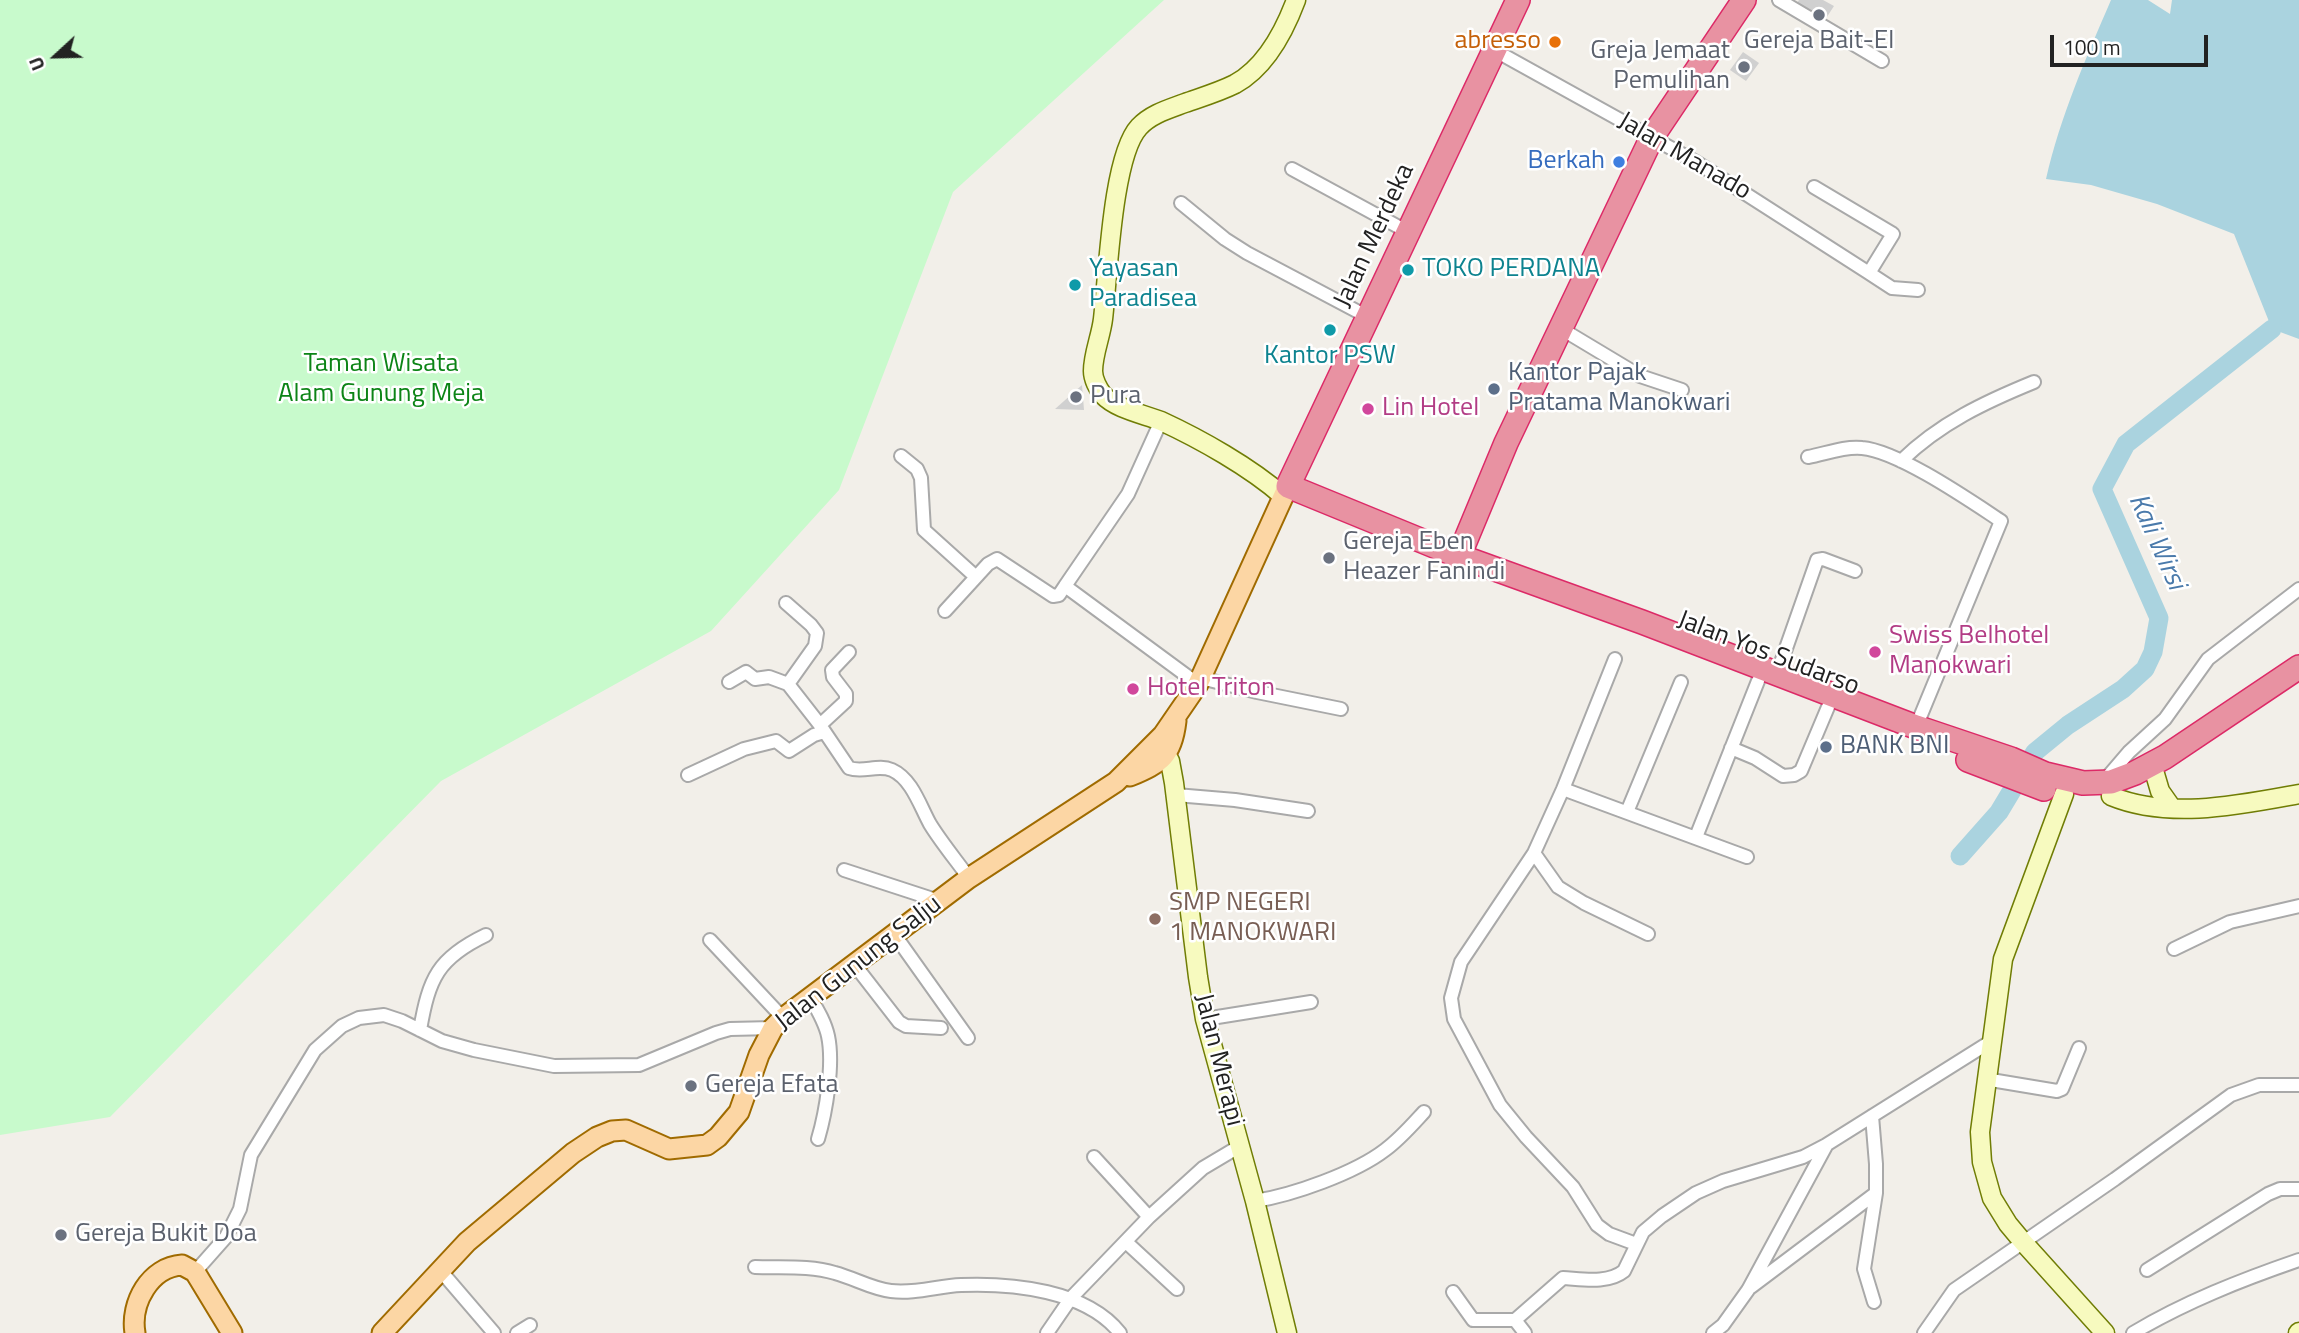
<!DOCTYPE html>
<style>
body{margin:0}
#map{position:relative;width:2299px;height:1333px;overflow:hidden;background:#f2efe9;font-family:"Titillium Web",sans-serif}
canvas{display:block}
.north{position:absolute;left:21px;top:21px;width:70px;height:70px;-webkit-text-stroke:5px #fff;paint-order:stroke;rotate:248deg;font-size:19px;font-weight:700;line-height:28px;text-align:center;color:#222}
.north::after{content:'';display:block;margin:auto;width:24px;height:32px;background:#222;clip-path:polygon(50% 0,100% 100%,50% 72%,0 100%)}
.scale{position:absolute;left:2050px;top:35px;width:158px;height:32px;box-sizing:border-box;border:4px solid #222;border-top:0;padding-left:9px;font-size:21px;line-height:24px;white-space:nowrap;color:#222;-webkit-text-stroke:5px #fff;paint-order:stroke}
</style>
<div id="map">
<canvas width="2299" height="1333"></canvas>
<div class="north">U</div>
<div class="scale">100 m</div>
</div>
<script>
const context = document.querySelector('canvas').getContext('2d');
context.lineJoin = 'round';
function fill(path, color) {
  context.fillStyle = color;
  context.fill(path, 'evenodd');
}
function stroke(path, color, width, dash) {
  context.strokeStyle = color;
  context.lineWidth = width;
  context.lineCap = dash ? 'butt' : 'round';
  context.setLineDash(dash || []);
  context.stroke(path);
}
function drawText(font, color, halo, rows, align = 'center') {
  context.font = font + ' "Titillium Web",sans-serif';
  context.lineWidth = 5;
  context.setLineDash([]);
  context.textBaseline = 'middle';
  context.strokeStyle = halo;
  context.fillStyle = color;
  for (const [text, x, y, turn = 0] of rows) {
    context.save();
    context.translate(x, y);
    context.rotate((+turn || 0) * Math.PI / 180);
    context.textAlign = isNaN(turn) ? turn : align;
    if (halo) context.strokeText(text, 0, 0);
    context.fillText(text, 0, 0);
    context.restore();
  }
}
fill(new Path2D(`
 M1799 0H1823L1834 6 1823 23 1795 6Z
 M1743 52 1759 63 1746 81 1730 70Z
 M1082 385 1084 410 1055 409Z`), '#d0d0d0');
fill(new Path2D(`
 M0 0H1164L953 192 839 490 711 631 441 781 110 1117 0 1135Z`), '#c8facc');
fill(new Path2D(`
 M2111 0H2148L2170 14 2172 0H2299V339L2272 329 2234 234 2157 204 2091 185 2046 179C2060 117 2086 58 2111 0Z`), '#aad3df');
stroke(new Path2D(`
 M1960 856 1999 812 2035 752 2068 725 2123 689 2145 669 2153 652 2159 618 2102 489 2126 444 2272 329`), '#aad3df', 19);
const street = new Path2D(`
 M1779 0 1882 61
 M1494 50 1696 162 1869 273 1893 234 1814 187
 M1292 169 1408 232
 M1181 203 1225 239 1247 253 1368 317
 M1869 273 1892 288 1918 290
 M1560 328 1640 376 1682 390
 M901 456 917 469 921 478 924 530 976 577
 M1808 457C1825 454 1844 446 1862 448 1898 451 1969 500 2001 521L1916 727
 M1901 461C1940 423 1985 402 2034 382
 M1065 586 1128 494 1161 421
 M786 603 811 625 817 633 815 646 788 684
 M945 611 988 564 997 559 1053 596 1059 595 1065 586 1198 684
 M1615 659 1563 789 1534 853 1461 962 1451 998 1454 1019 1500 1105 1526 1137 1573 1187 1597 1225 1609 1234 1636 1244
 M1777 674 1817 560 1823 559 1855 571
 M1201 678 1257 692 1341 709
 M729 682 746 672 755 679 769 677 788 684 820 725 849 768C863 773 878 764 892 770 912 779 920 806 930 824 941 842 956 860 969 878
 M820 725 846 701V694L833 677 832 670 849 652
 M1731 748 1755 758 1783 776 1794 775 1801 771 1828 707
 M688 775 744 749 776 741 789 751 814 735 824 732
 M2105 780 2129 752 2165 719 2208 659 2299 589
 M1563 789 1747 857
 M1176 795 1235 800 1308 811
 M1627 812 1681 682
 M1696 837 1758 681
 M1534 853 1558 887 1584 903 1648 934
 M844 870 939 901
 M894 934 968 1038
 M710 940 783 1018
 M2174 949 2230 922 2299 906
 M854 964 899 1022 906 1026 941 1028
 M810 997C817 1009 825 1022 828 1036 834 1064 826 1112 818 1139
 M1205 1019 1311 1002
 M420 1030C429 978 438 958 486 935
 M1985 1079 2057 1091 2062 1089 2079 1048
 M1872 1116 1876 1164V1193L1864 1269 1874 1302
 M1094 1157 1149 1217
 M1255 1201C1293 1195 1355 1173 1385 1150 1400 1139 1412 1125 1424 1112
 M1126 1242 1177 1289
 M755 1267C781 1268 810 1265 835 1273 854 1278 872 1289 891 1291 915 1294 938 1286 961 1285 1012 1283 1086 1290 1120 1333
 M440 1270 494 1333
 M2147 1270 2268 1194 2280 1189H2299
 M195 1272 226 1237 240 1209 251 1155 315 1050 342 1026 359 1018 384 1015 402 1021 442 1041 474 1050 554 1066 639 1065 716 1033 730 1029 773 1028
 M1751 1287 1876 1193
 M1453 1292 1473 1320H1515L1525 1333
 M1515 1320 1563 1278C1582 1279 1608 1284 1624 1271L1643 1232 1662 1216 1696 1193 1723 1181 1803 1157 1826 1145 1990 1042
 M517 1333 530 1325
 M1047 1333 1071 1298 1149 1217 1203 1168 1240 1146
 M1713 1333 1723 1325 1748 1290 1826 1146
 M1924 1333 1954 1290 2115 1179 2231 1095 2259 1085H2299
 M2133 1333C2185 1302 2241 1280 2299 1260`);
const secondary = new Path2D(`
 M1283 496C1250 467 1200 439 1161 421 1143 414 1116 409 1103 395 1098 389 1093 379 1093 371 1093 354 1101 336 1103 319 1108 277 1112 156 1139 127 1151 114 1169 109 1185 103 1202 97 1219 92 1235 84 1266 67 1284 32 1296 0
 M1160 743 1170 761 1174 783 1198 977 1205 1019 1255 1201 1287 1333
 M2155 774 2160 791 2172 808
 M2064 794 2003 959 1980 1132 1982 1162 1992 1198 2008 1224 2023 1242 2105 1333
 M2111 796C2169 820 2239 805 2299 794
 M2298 1333 2299 1332`);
const primary = new Path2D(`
 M1130 776C1161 763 1172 756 1176 721
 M135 1333C130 1303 150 1267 182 1265L195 1272 232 1333
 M382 1333 467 1242 573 1153 597 1137 612 1131 626 1130 669 1149 707 1145 718 1137 739 1112 759 1055 773 1028 783 1018 969 878 1116 782 1163 735 1198 684 1288 486`);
const highway = new Path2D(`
 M1518 0 1288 486 1459 556 1642 622 1916 727 2011 759 2045 774 2083 783 2111 782 2135 773 2165 757 2299 667
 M1459 556 1506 443 1652 137 1744 0
 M1968 760 2044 789`);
stroke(street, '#a9a9a9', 16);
stroke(secondary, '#707d05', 21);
stroke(primary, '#a06b00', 23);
stroke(highway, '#dc2a67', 26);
stroke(street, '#fff', 12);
stroke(secondary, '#f7fabf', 18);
stroke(primary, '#fcd6a4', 19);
stroke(highway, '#e892a2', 23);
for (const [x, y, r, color] of [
 [1819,15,7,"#6b7280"],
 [1555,42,7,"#e8710a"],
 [1744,67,7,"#6b7280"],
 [1619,162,7,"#3f7fe0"],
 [1408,270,7,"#0f9aa8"],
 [1075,285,7,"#0f9aa8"],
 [1330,330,7,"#0f9aa8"],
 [1494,389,7,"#5c6f8a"],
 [1076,397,7,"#6b7280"],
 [1368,409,7,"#d1479c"],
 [1329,558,7,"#6b7280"],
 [1875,652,7,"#d1479c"],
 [1133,689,7,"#d1479c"],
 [1826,747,7,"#5c6f8a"],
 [1155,919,7,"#8d6e63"],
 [691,1086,7,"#6b7280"],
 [61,1235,7,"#6b7280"]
]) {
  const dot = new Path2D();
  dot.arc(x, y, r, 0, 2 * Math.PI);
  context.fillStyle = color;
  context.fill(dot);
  stroke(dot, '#fff', 2.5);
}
drawText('26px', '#c56008', '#fff', [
 ["abresso",1541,42]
], 'right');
drawText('26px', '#5b616d', '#fff', [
 ["Gereja Bait-El",1819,42,"center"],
 ["Greja Jemaat",1730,52,"right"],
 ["Pemulihan",1730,82,"right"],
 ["Pura",1090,397],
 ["Gereja Eben",1343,543],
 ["Heazer Fanindi",1343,573],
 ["Gereja Efata",705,1086],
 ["Gereja Bukit Doa",75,1235]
], 'left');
drawText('26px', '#222', '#fff', [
 ["Jalan Manado",1684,157,30],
 ["Jalan Merdeka",1375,236,-65],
 ["Jalan Yos Sudarso",1768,654,21],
 ["Jalan Gunung Salju",859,964,-38],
 ["Jalan Merapi",1218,1060,76]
]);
drawText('26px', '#366cbe', '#fff', [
 ["Berkah",1605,162]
], 'right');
drawText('26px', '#0d838f', '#fff', [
 ["Yayasan",1089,270],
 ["Paradisea",1089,300],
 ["TOKO PERDANA",1422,270],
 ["Kantor PSW",1330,357,"center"]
], 'left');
drawText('26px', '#0c8416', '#fff', [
 ["Taman Wisata",381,365],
 ["Alam Gunung Meja",381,395]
]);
drawText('26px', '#4e5e75', '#fff', [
 ["Kantor Pajak",1508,374],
 ["Pratama Manokwari",1508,404],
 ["BANK BNI",1840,747]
], 'left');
drawText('26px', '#b23c85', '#fff', [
 ["Lin Hotel",1382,409],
 ["Swiss Belhotel",1889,637],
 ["Manokwari",1889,667],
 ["Hotel Triton",1147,689]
], 'left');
drawText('26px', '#785e54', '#fff', [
 ["SMP NEGERI",1169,904],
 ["1 MANOKWARI",1169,934]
], 'left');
drawText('italic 28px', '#4a7aab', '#fff', [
 ["Kali Wirsi",2156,542,66]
]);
</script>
